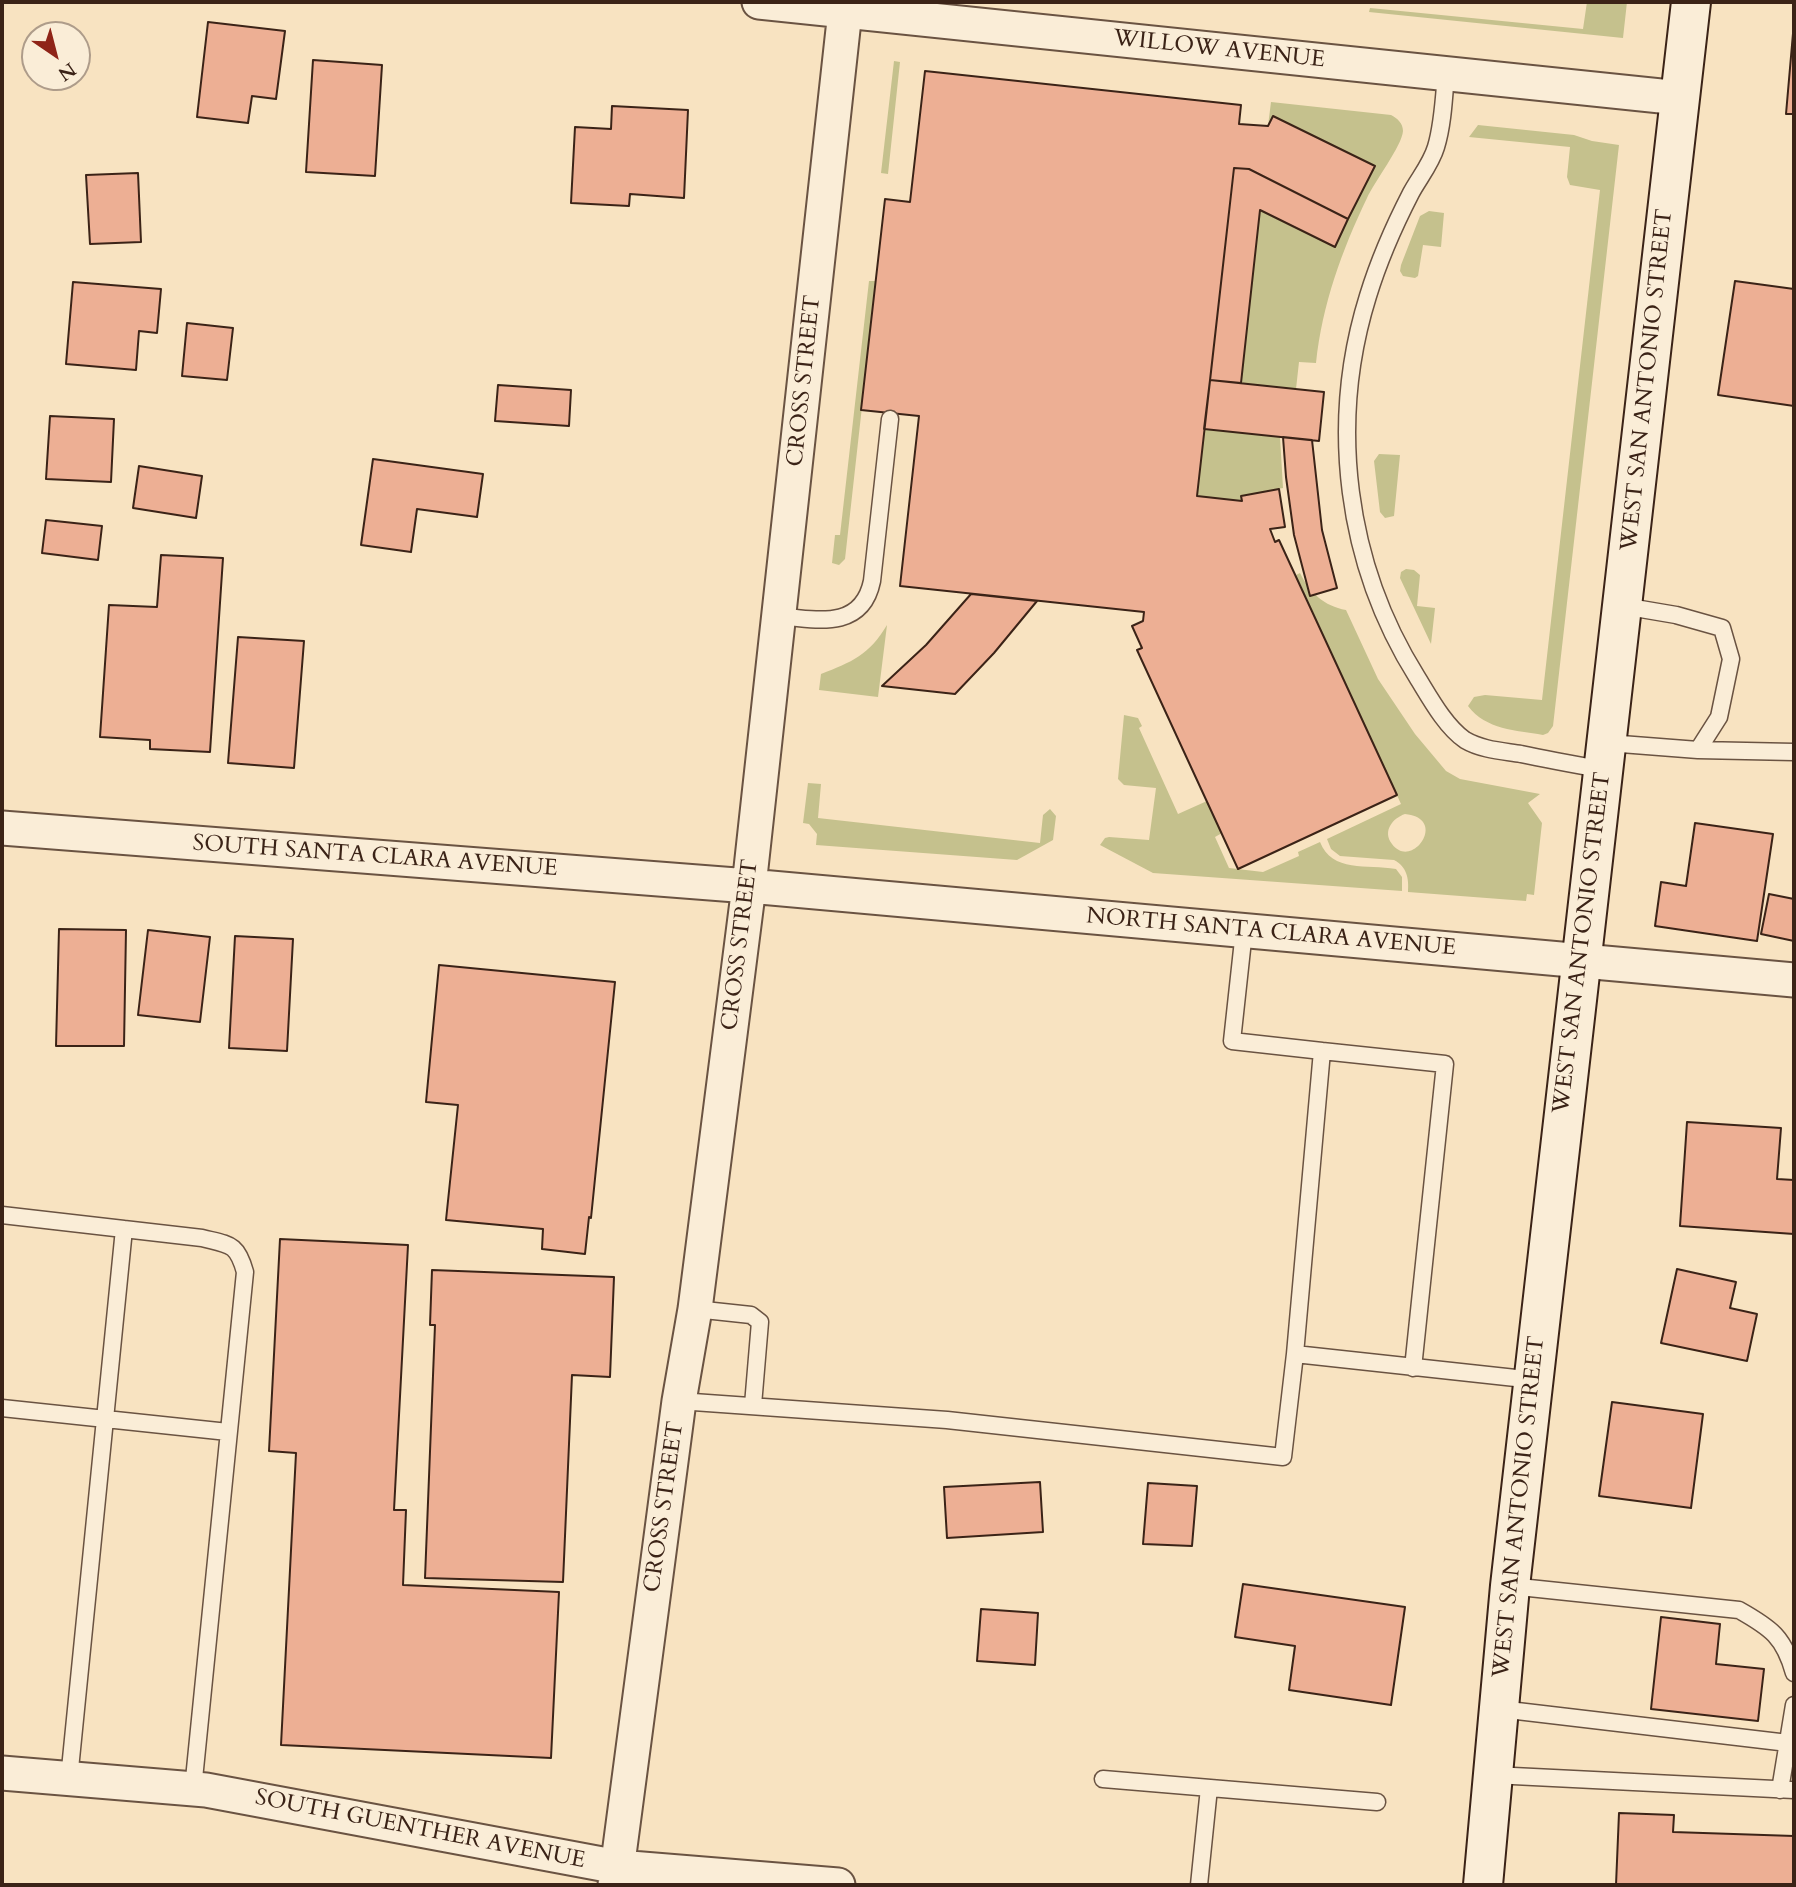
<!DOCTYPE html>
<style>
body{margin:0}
#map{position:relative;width:1796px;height:1887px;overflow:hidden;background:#f8e3c1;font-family:Cardo,serif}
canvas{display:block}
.frame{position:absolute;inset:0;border:4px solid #3b2317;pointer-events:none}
.north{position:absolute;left:21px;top:21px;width:70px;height:70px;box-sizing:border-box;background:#faedd7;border:2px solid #ae9c8a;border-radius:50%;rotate:145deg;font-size:19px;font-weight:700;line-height:28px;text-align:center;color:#3b2317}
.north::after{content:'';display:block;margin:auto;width:24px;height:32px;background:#8f2418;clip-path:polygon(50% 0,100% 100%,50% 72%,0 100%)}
</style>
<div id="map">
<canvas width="1796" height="1887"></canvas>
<div class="frame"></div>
<div class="north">N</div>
</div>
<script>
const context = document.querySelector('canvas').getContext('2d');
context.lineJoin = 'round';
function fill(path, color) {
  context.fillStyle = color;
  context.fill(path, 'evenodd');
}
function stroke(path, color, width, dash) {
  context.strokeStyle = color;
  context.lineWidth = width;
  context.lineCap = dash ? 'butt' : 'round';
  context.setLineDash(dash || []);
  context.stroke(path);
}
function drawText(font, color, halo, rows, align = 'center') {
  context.font = font + ' Cardo,serif';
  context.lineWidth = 5;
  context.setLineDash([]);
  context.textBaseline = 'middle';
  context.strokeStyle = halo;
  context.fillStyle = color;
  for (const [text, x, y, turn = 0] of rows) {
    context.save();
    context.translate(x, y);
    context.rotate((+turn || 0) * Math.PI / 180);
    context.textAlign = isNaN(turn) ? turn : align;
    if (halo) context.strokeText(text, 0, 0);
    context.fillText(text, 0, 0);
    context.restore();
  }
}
fill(new Path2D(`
 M1587 2H1627L1623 38 1369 12 1370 8 1583 29Z
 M894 61 900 62 888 174 881 173Z
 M1271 102 1391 115C1397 118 1403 123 1403 131 1402 146 1374 182 1367 198 1342 250 1322 305 1316 363L1299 362 1296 389 1241 383 1260 210 1335 246 1375 166 1273 116 1268 126Z
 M1478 125 1574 135 1592 141 1619 145 1553 726 1548 733 1543 735C1516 730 1486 730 1468 706L1474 697 1485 695 1542 700 1600 190 1570 185 1567 177 1570 147 1469 137Z
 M1429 211 1444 213 1441 247 1423 245 1418 276 1415 278 1403 276 1400 271 1401 265 1420 216Z
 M869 281H876L845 559 839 565 832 563 835 535H840Z
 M1204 429 1280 437 1283 488 1241 496 1242 501 1197 496Z
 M1379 454 1400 455 1394 516 1385 518 1380 512 1374 461Z
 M1406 569 1414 570 1420 575 1417 606 1435 608 1431 644 1400 578 1401 572Z
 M1300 573C1310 593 1324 606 1346 610L1378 679 1415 734 1446 771 1460 779 1540 794 1528 803 1542 823 1534 895 1527 894 1526 901 1408 892C1409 878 1407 867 1394 860L1340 856 1331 849 1327 839 1401 804 1296 575ZM1405 814C1449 818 1412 871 1392 844 1382 831 1393 818 1405 814Z
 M887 625 878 697 819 690 821 674C852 662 869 655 887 625Z
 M1124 715 1138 718 1142 726 1139 728 1178 814 1207 801 1222 833 1215 837 1229 868 1263 872 1299 856 1298 852 1320 842C1332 873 1367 864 1396 869L1402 877V891L1153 873 1100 845 1105 838 1109 837 1149 840 1156 788 1124 785 1118 779Z
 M808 783 821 784 818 818 1040 843 1043 815 1050 809 1056 816 1053 840 1017 860 816 845 817 834 809 824 803 823Z`), '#c5c18d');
const building = new Path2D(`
 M208 22 285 31 276 99 252 96 248 123 197 117Z
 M1794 22V114H1786Z
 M313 60 382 65 375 176 306 172Z
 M925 71 1241 105 1239 124 1268 126 1273 116 1375 166 1348 219 1249 169 1234 168 1197 496 1242 501 1241 496 1279 489 1285 527 1270 529 1275 542 1279 540 1397 795 1238 869 1137 650 1142 648 1132 626 1143 621 1144 612 900 586 919 416 861 410 885 199 910 202Z
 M612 106 688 110 684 198 630 194 629 206 571 203 575 127 611 129Z
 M1234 168 1249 169 1348 219 1335 247 1260 210 1241 383 1210 380Z
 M138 173 141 242 90 244 86 175Z
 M1735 281 1794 289V406L1718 395Z
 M73 282 161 289 157 333 139 331 136 370 66 364Z
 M187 323 233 328 227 380 182 376Z
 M1210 380 1324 392 1319 441 1204 429Z
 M498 385 571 390 569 426 495 421Z
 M50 416 114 419 111 482 46 479Z
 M1283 437 1312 440 1322 530 1337 588 1310 596 1294 535 1286 477Z
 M373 459 483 474 477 517 417 509 411 552 361 545Z
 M139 466 202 476 196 518 133 508Z
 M46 520 102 526 98 560 42 553Z
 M161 555 223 558 210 752 150 749V740L100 737 109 605 157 607Z
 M971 594 1037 601 994 653 955 694 882 686 926 645Z
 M238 637 304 641 294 768 228 763Z
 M1695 823 1773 834 1757 941 1655 926 1661 882 1686 886Z
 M1769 894 1794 899V941L1761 934Z
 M59 929 126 930 124 1046H56Z
 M148 930 210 937 200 1022 138 1015Z
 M235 936 293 939 287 1051 229 1048Z
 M439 965 615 982 591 1218 589 1217 585 1254 542 1249 543 1229 446 1220 458 1105 426 1102Z
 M1687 1122 1781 1128 1777 1179 1794 1180V1234L1680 1226Z
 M280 1239 408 1245 394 1510H406L403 1585 559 1592 551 1758 281 1745 296 1453 269 1451Z
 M1677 1269 1736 1282 1730 1308 1757 1314 1747 1361 1661 1343Z
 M432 1270 614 1277 610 1377 572 1375 563 1582 425 1578 435 1325H430Z
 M1612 1402 1703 1414 1691 1508 1599 1496Z
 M1040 1482 1043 1532 947 1538 944 1487Z
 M1148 1483 1197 1486 1192 1546 1143 1544Z
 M1243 1584 1405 1607 1391 1705 1289 1690 1295 1646 1235 1637Z
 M981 1609 1038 1613 1035 1665 977 1661Z
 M1661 1617 1720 1624 1716 1664 1764 1669 1758 1721 1651 1709Z
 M1619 1813 1674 1815 1673 1832 1794 1836V1885H1616Z`);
fill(building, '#edaf94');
stroke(building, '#3b2317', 2);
const lane = new Path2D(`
 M1446 73C1444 97 1443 124 1436 147 1431 164 1419 178 1411 193 1394 226 1379 260 1368 296 1328 424 1346 564 1417 677 1430 698 1445 726 1465 740 1482 750 1503 751 1521 754 1549 760 1577 765 1605 770
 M780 616C817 620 862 630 872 581L890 419
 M1608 743 1698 750 1719 717 1731 659 1722 628 1676 615 1623 606
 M1698 750 1794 752
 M1244 931 1232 1041 1322 1051 1295 1354 1534 1380
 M1322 1051 1445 1064 1413 1368
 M2 1215 202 1238C230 1245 237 1243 245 1272L193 1789
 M695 1309 751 1315 760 1322 753 1405
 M679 1401 947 1420 1283 1457 1295 1354
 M2 1408 228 1432
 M1510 1586 1739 1610C1771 1628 1784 1637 1794 1673
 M1500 1709 1788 1743
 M1493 1775 1794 1790
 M69 1779 124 1229
 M1103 1779 1377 1802
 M1780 1790 1794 1705
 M1199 1885 1209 1788`);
const street = new Path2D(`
 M759 2 1680 98
 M2 828 749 886 1794 980
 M2 1773 206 1790 618 1867 838 1885
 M615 1885 679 1401 695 1309 749 886 846 2`);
const secondary = new Path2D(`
 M1483 1885 1510 1586 1691 2`);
stroke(lane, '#6a5342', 19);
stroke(street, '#6a5342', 37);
stroke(secondary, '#3b2317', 42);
stroke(lane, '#faedd7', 16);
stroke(street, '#faedd7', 33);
stroke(secondary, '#faedd7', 38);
drawText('23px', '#3b2317', '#faedd7', [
 ["WILLOW AVENUE",1219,50,6],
 ["WEST SAN ANTONIO STREET",1648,380,-84],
 ["CROSS STREET",805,381,-84],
 ["SOUTH SANTA CLARA AVENUE",375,857,4],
 ["NORTH SANTA CLARA AVENUE",1271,933,5],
 ["WEST SAN ANTONIO STREET",1583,943,-83],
 ["CROSS STREET",741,945,-83],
 ["CROSS STREET",665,1507,-82],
 ["WEST SAN ANTONIO STREET",1520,1507,-84],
 ["SOUTH GUENTHER AVENUE",420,1830,11]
]);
</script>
